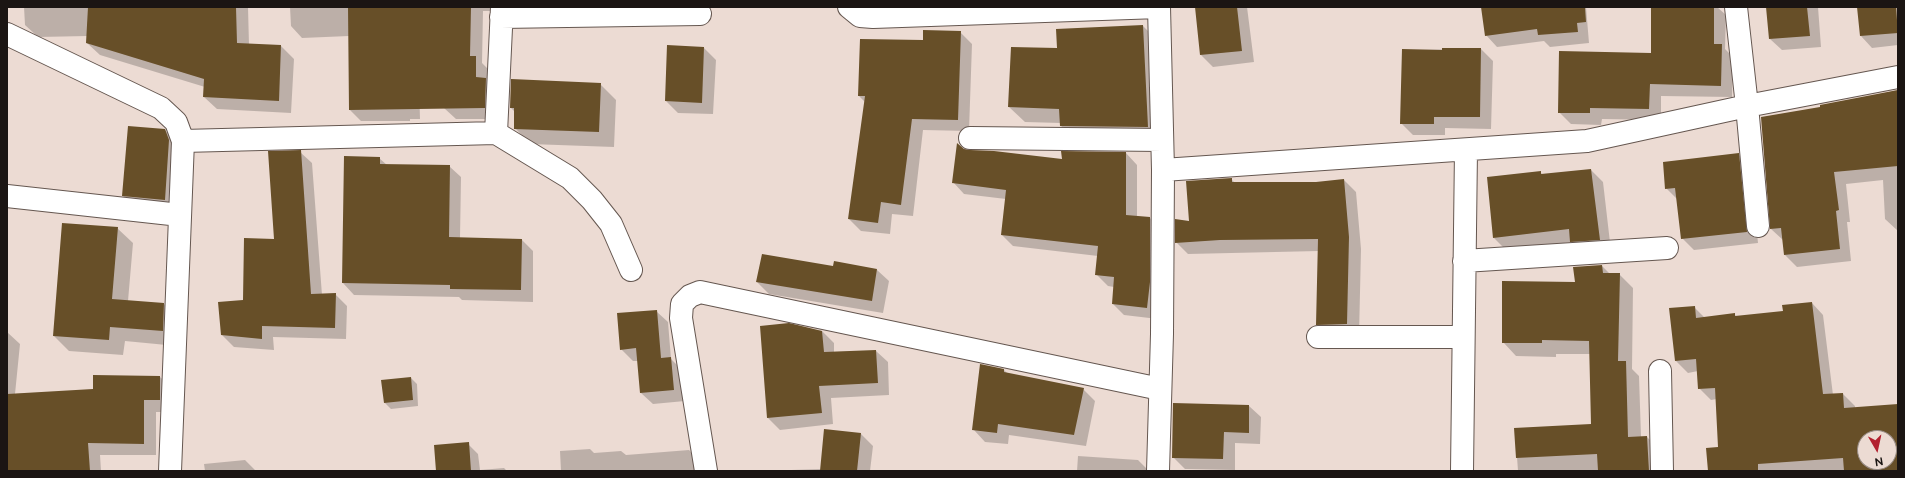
<!DOCTYPE html>
<style>
body{margin:0}
#map{position:relative;width:1905px;height:478px;overflow:hidden;background:#ecdbd3;font-family:Raleway,sans-serif}
canvas{display:block}
.frame{position:absolute;inset:0;border:8px solid #1b1513;pointer-events:none}
.north{position:absolute;left:1857px;top:430px;width:40px;height:40px;box-sizing:border-box;background:#ecdbd3;border:1px solid #988c86;border-radius:50%;rotate:171deg;font-size:11px;font-weight:700;line-height:16px;text-align:center;color:#1b1513}
.north::after{content:'';display:block;margin:auto;width:14px;height:18px;background:#b2202f;clip-path:polygon(50% 0,100% 100%,50% 72%,0 100%)}
</style>
<div id="map">
<canvas width="1905" height="478"></canvas>
<div class="frame"></div>
<div class="north">N</div>
</div>
<script>
const context = document.querySelector('canvas').getContext('2d');
context.lineJoin = 'round';
function fill(path, color) {
  context.fillStyle = color;
  context.fill(path, 'evenodd');
}
function stroke(path, color, width, dash) {
  context.strokeStyle = color;
  context.lineWidth = width;
  context.lineCap = dash ? 'butt' : 'round';
  context.setLineDash(dash || []);
  context.stroke(path);
}
fill(new Path2D(`
 M24 7H248L249 45 281 46 294 59 291 113 217 109 204 97 205 87 100 55 87 43 88 36 38 37 25 25Z
 M290 7H417L420 119H410V121H361L350 110 349 36 302 38 291 26Z
 M449 7H492V11H483L482 63 488 69V81L496 119H456L444 108Z
 M1196 7H1247L1254 62 1213 67 1201 55Z
 M1482 7H1586L1589 43 1550 47 1544 41 1497 47 1486 35Z
 M1652 7H1717L1726 15 1725 49 1733 57 1732 97 1661 96V120L1602 119 1601 125 1571 124 1559 112 1652 54Z
 M1767 7H1818L1821 47 1782 50 1770 39Z
 M1858 7H1898V45L1872 48 1861 36Z
 M1143 26 1158 41 1162 142 1076 141 1061 126V123L1025 122 1009 107 1058 49Z
 M960 32 972 44 969 131 923 130 913 216 892 214 890 234 861 231 849 219 865 102 859 96Z
 M704 48 716 60 713 114 678 113 666 101Z
 M1481 49 1493 61 1491 129 1445 128V135H1413L1401 123 1403 50Z
 M600 84 616 100 614 147 530 144 515 128V112L511 108Z
 M1898 90V231L1885 219 1883 180 1846 184 1850 222H1847L1851 261 1797 267 1785 255 1783 240 1771 229 1821 107Z
 M165 130 177 142 176 211 135 207 123 196Z
 M964 150 1063 160 1126 153 1137 165V217L1150 218 1161 230 1158 319 1124 315 1113 304 1114 287 1108 286 1097 275 1098 256 1013 246 1002 235 1006 199 964 194 953 182Z
 M300 152 312 163 322 295 335 294 347 306 346 339 273 337 274 350 234 347 222 335 243 301 275 240Z
 M1738 154 1750 166 1758 243 1694 250 1682 238 1677 199 1666 188Z
 M379 158 387 165 449 166 461 177 460 238 522 240 533 251V302L462 300 459 297 354 295 343 283Z
 M1591 170 1603 182 1611 251 1583 253 1572 242 1506 250 1494 238 1540 172 1543 175Z
 M1231 179 1235 183H1317L1344 180 1356 192 1361 249 1359 336H1329L1317 325 1319 251 1188 254 1176 242 1190 222Z
 M117 228 133 243 128 301 164 304 179 319 177 346 125 341 123 355 69 351 54 336Z
 M835 262 877 270 889 281 883 313 769 294 757 282 834 267Z
 M1602 266 1610 274H1619L1633 288 1632 369 1639 376 1641 437H1647L1661 451 1662 471H1518L1515 429 1592 425 1590 354H1556V357L1516 356 1503 342 1576 283Z
 M1812 303 1823 315 1833 395 1843 394 1855 406V408L1897 405 1898 403V471H1709L1719 448 1717 399 1711 400 1699 388 1698 371 1688 373 1676 361 1671 309 1694 307 1705 318 1734 314 1737 317 1784 312ZM1865 438H1889V462H1865Z
 M656 311 668 322 671 359 682 370 685 401 653 404 641 393 638 361H633L621 349Z
 M761 327 822 331 834 343V352L876 351 888 362 889 395 831 398 833 424 780 430 768 418Z
 M7 332 20 344 15 394 94 390 160 377 172 388V412H156V455H100L101 471H7Z
 M1004 370 1008 374 1083 389 1095 401 1086 446 1009 435 1008 444 985 442 974 430Z
 M411 378 417 384 418 406 391 409 384 402Z
 M1249 406 1261 417 1260 444 1235 443V470L1185 469 1173 457Z
 M825 430 861 434 873 446 870 471H761L821 469Z
 M468 444 478 454 480 470 504 468 507 471H437Z
 M590 449 594 453 621 451 626 455 689 450 701 462 702 471H561L560 451Z
 M1078 456 1138 460 1149 471H1077Z
 M245 460 256 471H205L204 464Z`), '#0003');
fill(new Path2D(`
 M88 7H236L237 43 281 45 279 101 203 97 204 79 86 43Z
 M348 7H471L470 56H476V77L486 78 485 108 349 110Z
 M1195 7H1237L1242 51 1200 55Z
 M1481 7H1585L1586 22 1577 23 1578 32 1538 35 1537 29 1485 36Z
 M1651 7H1714V44H1722L1721 86 1650 84 1649 109 1590 108V113H1558L1559 51 1651 53Z
 M1766 7H1807L1810 36 1769 39Z
 M1857 7H1896L1898 33 1860 36Z
 M1143 25 1148 127 1060 126 1059 109 1008 107 1011 47 1057 48 1056 29Z
 M923 30 961 31 958 120 912 119 901 205 881 202 878 223 848 219 865 96H858L860 39 923 40Z
 M667 45 704 47 702 103 665 101Z
 M1442 48H1481L1480 117H1434V124H1400L1402 49 1442 50Z
 M511 79 601 83 599 132 514 129V108H510Z
 M1898 90V166L1834 172 1839 210 1836 211 1840 249 1784 255 1781 228 1770 229 1761 117 1820 107V105Z
 M128 126 165 129 169 140 165 200 122 196Z
 M957 143 964 149 970 150 994 151 1062 159 1061 151 1126 152V215L1150 217V282L1147 308 1112 304 1114 277 1095 275 1098 246 1001 235 1006 190 952 183Z
 M301 150 311 294 336 293 335 328 262 326V339L221 335 218 302 243 300 244 238 274 239 268 151Z
 M1739 153 1747 232 1681 239 1675 188 1665 189 1663 162Z
 M344 156 380 157V164L450 165 449 237 522 239 521 290 450 289V285L342 283Z
 M1591 169 1600 240 1570 242 1569 229 1493 238 1487 177 1541 171V174Z
 M1232 178V182H1316L1344 179 1349 237 1347 324 1316 325 1318 239 1220 240 1175 243V219L1189 221 1186 181Z
 M62 223 118 227 112 299 164 303 163 331 110 327 109 340 53 336Z
 M762 254 833 266 834 261 877 269 872 301 756 282Z
 M1602 265 1603 273H1620L1618 361H1626L1628 437 1647 436 1649 471H1598L1597 454 1516 458 1514 428 1591 424 1589 341 1542 340V343H1502V281L1575 282 1573 267Z
 M1812 302 1823 394 1843 393 1844 408 1898 404V471H1844L1843 458 1758 464V471H1708L1706 448 1718 447 1715 388 1698 389 1696 359 1675 361 1669 308 1695 306 1696 318 1735 313V316L1783 311 1782 305ZM1865 438H1889V462H1865Z
 M657 310 661 358 671 357 674 390 640 393 636 348 620 350 617 313Z
 M789 323 822 331 824 352 876 350 878 383 819 386 822 413 767 418 760 326Z
 M980 364 1004 369V372L1084 388 1074 435 998 424 997 433 972 430Z
 M93 375 160 376V400H144V444L88 443 90 471H7V394L93 389Z
 M411 377 413 400 384 403 381 380Z
 M1173 403 1249 405V433L1224 432 1223 459 1172 458Z
 M824 429 861 433 857 471H820Z
 M469 442 471 471H436L434 445Z`), '#674f28');
const minor = new Path2D(`
 M849 7 860 16 873 17 1159 7
 M501 17 700 14
 M7 34 161 108 176 122 183 141 170 471
 M496 133 570 178 592 200 611 224 631 270
 M970 138 1162 140
 M183 141 496 133 502 7
 M1163 170 1587 141 1747 106 1736 7
 M7 196 180 215
 M1758 226 1747 106 1898 77
 M1464 261 1667 248
 M1318 337H1463
 M1660 371 1662 471
 M706 471 681 318 682 304 690 296 700 292 1160 389
 M1158 471 1162 334 1163 170 1159 7
 M1462 471 1466 150`);
stroke(minor, '#655750', 24);
stroke(minor, '#fff', 22);
</script>
